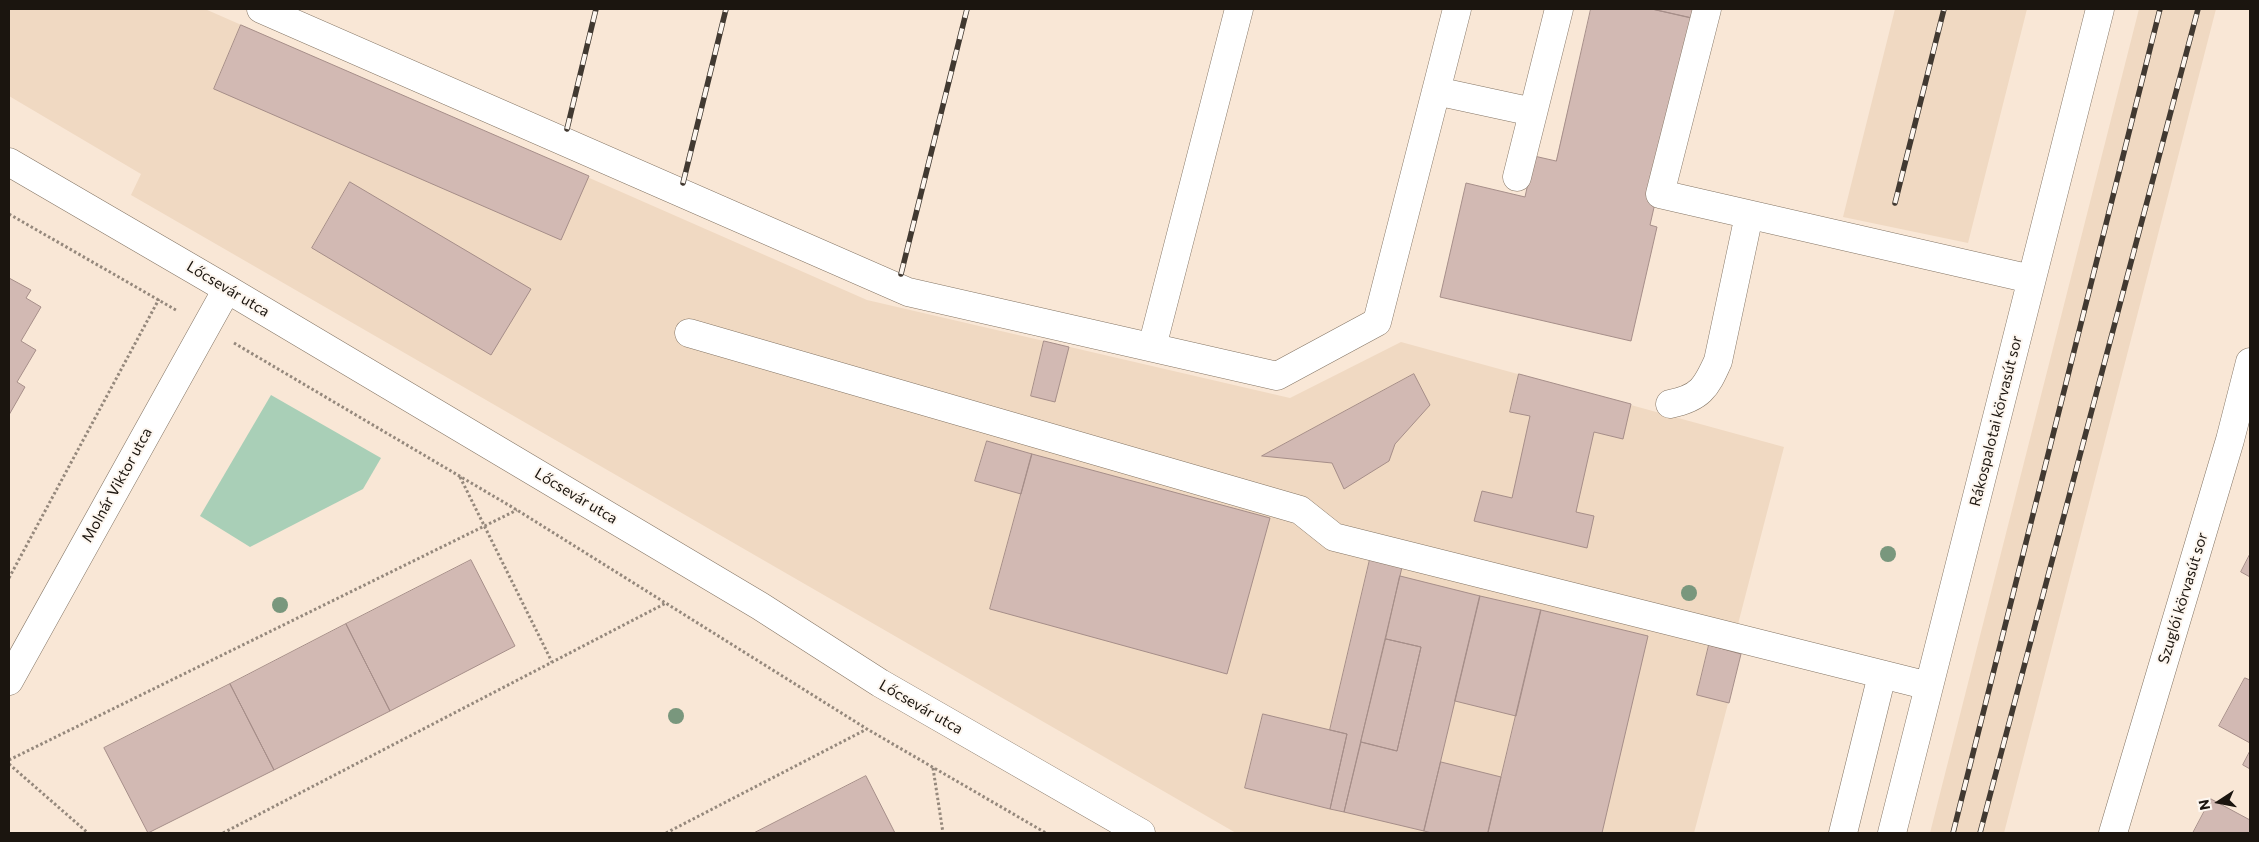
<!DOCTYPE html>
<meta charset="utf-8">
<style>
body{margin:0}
#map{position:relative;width:2259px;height:842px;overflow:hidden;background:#f9e7d6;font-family:Commissioner,sans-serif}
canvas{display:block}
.frame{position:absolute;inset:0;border:10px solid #1b150f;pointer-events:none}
.north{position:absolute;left:2194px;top:777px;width:50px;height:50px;-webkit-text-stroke:4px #fdf6ef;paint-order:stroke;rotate:259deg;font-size:14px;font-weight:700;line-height:20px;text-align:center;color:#1b150f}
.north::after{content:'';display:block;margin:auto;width:18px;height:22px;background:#1b150f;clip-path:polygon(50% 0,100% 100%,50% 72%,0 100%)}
</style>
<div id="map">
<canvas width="2259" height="842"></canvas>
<div class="frame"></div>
<div class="north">N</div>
</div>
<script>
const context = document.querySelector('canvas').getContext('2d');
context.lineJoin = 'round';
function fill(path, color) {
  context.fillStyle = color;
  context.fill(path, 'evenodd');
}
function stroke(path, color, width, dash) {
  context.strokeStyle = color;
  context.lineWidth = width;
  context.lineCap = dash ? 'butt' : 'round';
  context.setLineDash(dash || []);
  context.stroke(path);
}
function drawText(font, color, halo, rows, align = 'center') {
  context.font = font + ' Commissioner,sans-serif';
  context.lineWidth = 4;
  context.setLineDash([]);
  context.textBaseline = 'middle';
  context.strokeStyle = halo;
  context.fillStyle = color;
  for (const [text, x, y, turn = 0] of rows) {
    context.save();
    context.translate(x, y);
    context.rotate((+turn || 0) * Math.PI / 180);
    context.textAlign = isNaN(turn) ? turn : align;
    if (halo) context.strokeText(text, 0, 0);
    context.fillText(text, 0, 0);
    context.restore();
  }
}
fill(new Path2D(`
 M9 9H205L867 300 1290 398 1401 342 1784 447 1731 651 1741 654 1694 833H1236L131 195 141 174 9 96Z
 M1895 9H2027L1968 243 1843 217Z
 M2139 9H2216L2004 833H1930Z`), '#f0d9c2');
fill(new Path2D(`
 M271 395 381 458 363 489 250 547 200 516Z`), '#a9cfb7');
const building = new Path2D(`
 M1591 9H1652L1697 19 1650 225 1657 227 1631 341 1440 297 1466 183 1525 197 1534 156 1556 161Z
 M1652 9H1699L1697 19Z
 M241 25 589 176 561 240 214 89Z
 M350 182 531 289 491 355 312 248Z
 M9 278 31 290 26 298 41 307 21 341 36 350 17 382 25 387 9 415Z
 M1044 341 1069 347 1055 402 1031 396Z
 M1414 374 1430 405 1395 444 1389 461 1344 489 1332 463 1262 456Z
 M1519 374 1631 404 1623 439 1594 432 1576 512 1594 516 1587 548 1474 521 1482 491 1512 498 1530 416 1510 412Z
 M987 441 1032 454 1021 494 975 481Z
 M1032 454 1270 518 1227 674 990 609Z
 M2250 554V577L2241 572Z
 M1371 555 1403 563 1344 812 1330 809 1347 734 1330 730Z
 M471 560 515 646 390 711 346 624Z
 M1400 576 1480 596 1424 831 1344 812 1361 742 1397 751 1421 647 1386 639Z
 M1480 596 1541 610 1516 716 1455 701Z
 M1541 610 1648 636 1602 833H1488Z
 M346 624 390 711 274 770 230 684Z
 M1386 639 1421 647 1397 751 1361 742Z
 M1709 645 1741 654 1729 703 1697 695Z
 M2245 678 2250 680V743L2219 726Z
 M230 684 274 770 148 833 104 748Z
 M1263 714 1347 734 1330 809 1245 788Z
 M2250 751V769L2243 765Z
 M1441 762 1501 777 1488 833H1432L1424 831Z
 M866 776 895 833H754Z
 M2211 799 2250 820V833H2193Z`);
fill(building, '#d2b9b3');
stroke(building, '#a68e89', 1);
const minor = new Path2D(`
 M261 9 908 292 1277 376 1377 322 1457 9
 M1707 9 1660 194 2031 279
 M1436 91 1533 112
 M9 162 227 289 760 606 880 683 1141 833
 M1517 177 1559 9
 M689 333 1300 510 1334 537 1929 686
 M1152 347 1239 9
 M1670 404C1700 398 1706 388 1718 361L1749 215
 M9 681 227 289
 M1843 833 1882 675
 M1892 833 2100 9
 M2113 833 2230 440 2250 362`);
stroke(minor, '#847565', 29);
stroke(new Path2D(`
 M9 214 176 310
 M234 343 517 510 867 729 1046 833
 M460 477 552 662
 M9 578 159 299
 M9 760 517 510
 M9 764 88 833
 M933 768 943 833
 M223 833 666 603
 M666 833 867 729`), '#95887c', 3, [2.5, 2.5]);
stroke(minor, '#fff', 28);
const rail = new Path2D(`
 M567 129 596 9
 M683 183 726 9
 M1895 203 1944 9
 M901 274 967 9
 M1953 833 2160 9
 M1980 833 2198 9`);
stroke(rail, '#413931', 5.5);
stroke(rail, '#fdf6ef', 4, [11]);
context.fillStyle = '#79977d';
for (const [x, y] of [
 [1888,554],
 [1689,593],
 [280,605],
 [676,716]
]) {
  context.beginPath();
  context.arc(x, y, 8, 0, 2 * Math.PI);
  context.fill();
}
drawText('15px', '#1b150f', '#fdf6ef', [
 ["Lőcsevár utca",228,289,31],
 ["Rákospalotai körvasút sor",1996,421,-76],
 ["Molnár Viktor utca",117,485,-61],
 ["Lőcsevár utca",576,496,31],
 ["Szuglói körvasút sor",2183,598,-73],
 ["Lőcsevár utca",921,707,30]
]);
</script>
